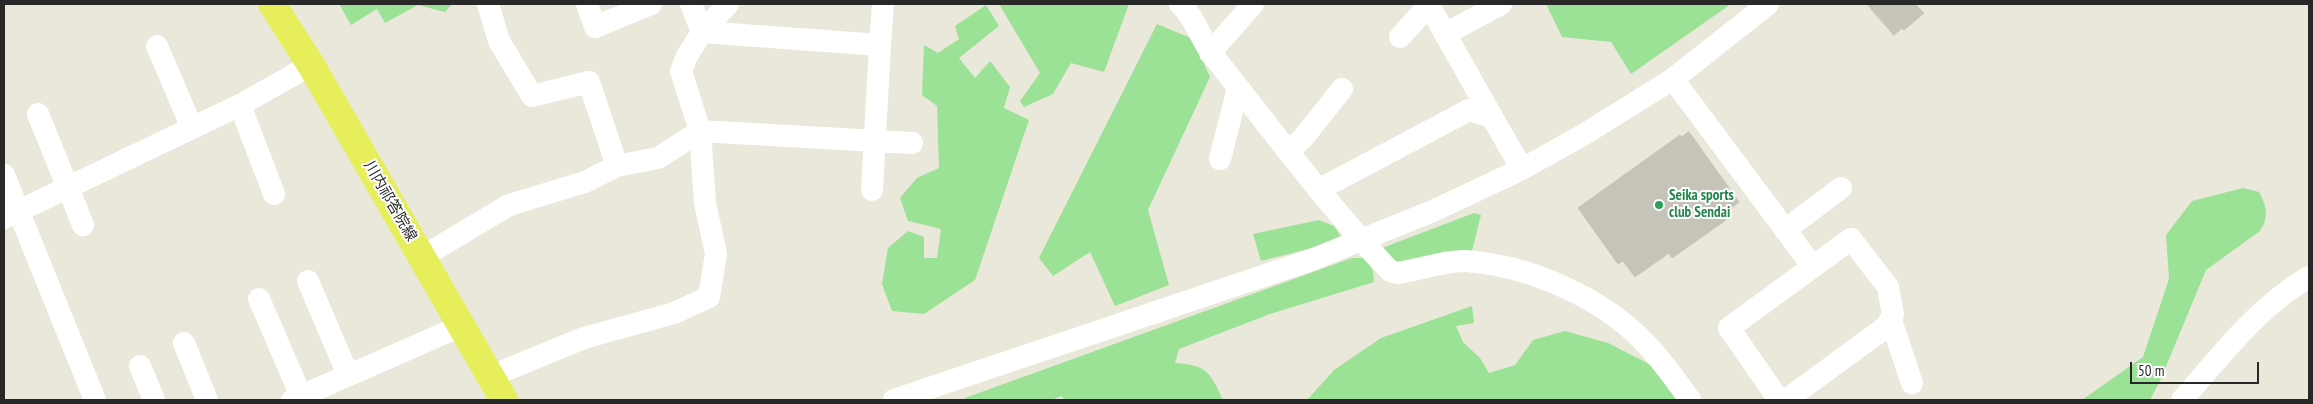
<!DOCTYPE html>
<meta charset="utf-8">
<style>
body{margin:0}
#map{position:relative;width:2313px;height:404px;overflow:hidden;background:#eae8da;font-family:"PT Sans Narrow",sans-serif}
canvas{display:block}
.frame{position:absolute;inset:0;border:5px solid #282828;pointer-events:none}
.scale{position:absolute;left:2130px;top:362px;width:129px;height:22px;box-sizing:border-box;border:2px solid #282828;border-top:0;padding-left:6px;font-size:15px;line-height:18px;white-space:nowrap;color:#282828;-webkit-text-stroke:4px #fff;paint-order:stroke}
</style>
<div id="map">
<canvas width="2313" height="404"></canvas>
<div class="frame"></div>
<div class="scale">50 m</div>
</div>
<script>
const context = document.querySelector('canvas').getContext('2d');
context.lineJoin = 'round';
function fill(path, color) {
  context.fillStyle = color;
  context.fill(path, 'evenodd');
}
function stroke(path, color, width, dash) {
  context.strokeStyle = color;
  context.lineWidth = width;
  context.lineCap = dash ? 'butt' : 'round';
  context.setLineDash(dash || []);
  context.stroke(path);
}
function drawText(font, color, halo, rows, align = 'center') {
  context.font = font + ' "PT Sans Narrow","Noto Sans JP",sans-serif';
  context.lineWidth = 4;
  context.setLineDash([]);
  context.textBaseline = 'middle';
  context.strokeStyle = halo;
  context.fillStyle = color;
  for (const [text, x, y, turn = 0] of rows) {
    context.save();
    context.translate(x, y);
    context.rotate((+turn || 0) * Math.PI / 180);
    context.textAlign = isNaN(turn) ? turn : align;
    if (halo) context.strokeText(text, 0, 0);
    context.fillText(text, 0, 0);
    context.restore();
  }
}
fill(new Path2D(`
 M339 4H452L445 12 418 5 385 23 377 9 351 25Z
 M999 4H1129L1104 72 1071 63 1053 94 1024 107 1020 101 1040 73Z
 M1546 4H1731L1631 74 1611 42 1562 37Z
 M986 5 999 26 959 58 975 78 990 61 1010 87 1004 108 1029 120 975 280 924 314 892 311 882 284 888 248 908 231 924 237V258H937L941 229 908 221 900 198 917 178 939 168 937 106 922 95 924 45 938 53 959 39 955 26Z
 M1157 24 1193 39 1210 77 1148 210 1169 285 1115 306 1090 252 1053 276 1039 258Z
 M2243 188 2259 192C2267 207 2269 217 2260 231L2206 270 2160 381 2150 400H2082L2143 357 2169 279 2166 235 2192 201Z
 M1474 213 1481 215 1471 255 1446 251 1396 265 1382 248Z
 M1319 220 1334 226 1343 240 1261 261 1253 234Z
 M1352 258H1366L1373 271 1374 282 1270 314 1179 349 1175 363C1207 365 1210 372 1223 400H1064L1062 396 1051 400H965V398Z
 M1472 306 1474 323 1456 326 1463 342 1480 358 1489 373 1515 365 1533 340 1565 331 1608 343 1649 364 1680 400H1307L1334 370 1381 338Z`), '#9be196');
const building = new Path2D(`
 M1867 4H1915L1924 13 1904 30 1902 28 1894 35Z
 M1689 132 1739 202 1722 215 1726 220 1672 258 1669 253 1635 277 1623 261 1618 264 1578 208 1680 135 1681 137Z`);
fill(building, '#c6c4b9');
stroke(building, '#c5c4b4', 1);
stroke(new Path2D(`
 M488 4 499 41 532 96 589 82 617 166
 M587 4 595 27 651 4
 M691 4 702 32 728 4
 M1180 4C1196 18 1201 42 1215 58 1272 130 1327 205 1390 271L1398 273C1416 270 1449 260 1466 261 1531 266 1604 298 1648 346 1664 363 1677 382 1690 400
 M1445 34 1501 4
 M1400 37 1429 5 1492 117
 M880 45 883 4
 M157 46 192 128
 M1210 53 1253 4
 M1673 79 1813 267
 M240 105 274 194
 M38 114 83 225
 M1289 151 1303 138 1342 89
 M1220 159 1238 88
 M4 175 95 400
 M1320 189 1469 110 1492 117 1522 169
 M872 190 880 45 702 32 687 56 681 71 700 131 912 143
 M4 218 240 105 311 65
 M1785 230 1841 188
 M422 257 509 205 585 182 617 166 658 158 700 131 705 203 716 254 709 297 674 313 584 338 491 376
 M308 281 348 375
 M259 299 301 396
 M1891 320 1912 383
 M184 343 207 400
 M140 366 154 400
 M292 400 461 326
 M894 400 1311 260 1433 211 1522 169 1583 135 1673 79 1768 4
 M1779 400 1729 328 1851 239 1888 287 1893 315 1886 327 1786 400
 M2182 400C2221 356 2257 307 2309 277`), '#fff', 22);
stroke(new Path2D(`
 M272 4 311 65 504 400`), '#e6ee5c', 28);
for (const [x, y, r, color] of [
 [1659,205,5,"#2e9e5b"]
]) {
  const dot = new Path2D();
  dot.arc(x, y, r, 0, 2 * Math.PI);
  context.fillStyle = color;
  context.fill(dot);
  stroke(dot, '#fff', 2);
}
drawText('bold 15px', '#27864d', '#fff', [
 ["Seika sports",1669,196],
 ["club Sendai",1669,213]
], 'left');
drawText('15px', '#282828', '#fff', [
 ["川内祁答院線",390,201,60]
]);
</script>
